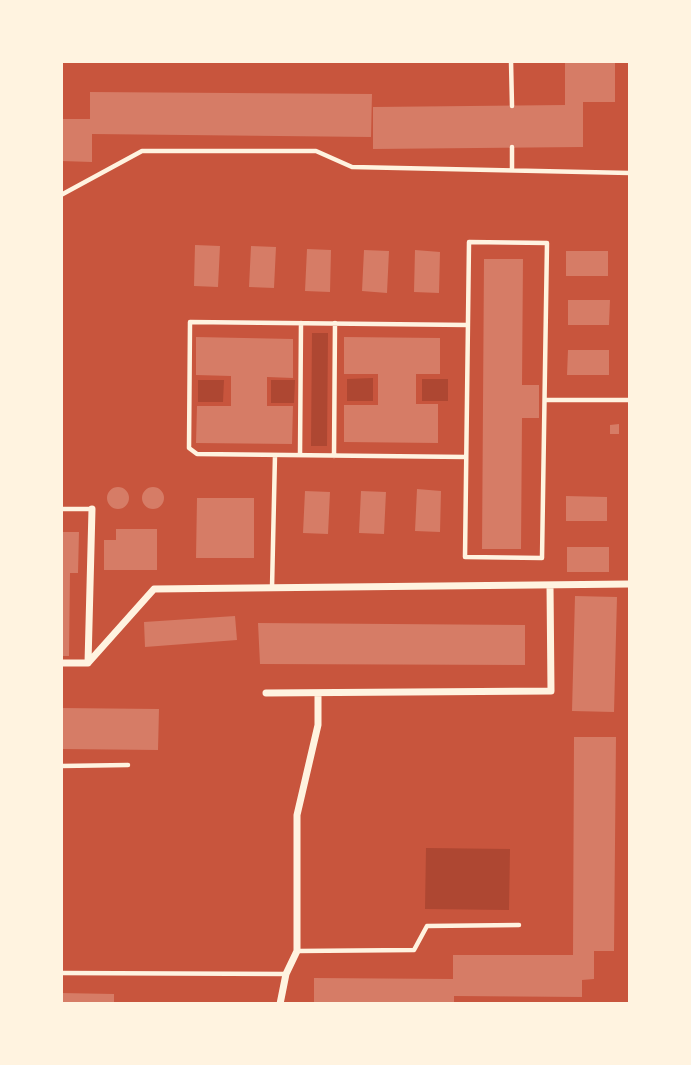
<!DOCTYPE html>
<style>
body{margin:0}
#map{position:relative;width:691px;height:1065px;overflow:hidden;background:#c8553d;font-family:Literata,serif}
canvas{display:block}
.frame{position:absolute;inset:0;border:63px solid #fff3e0;pointer-events:none}
</style>
<div id="map">
<canvas width="691" height="1065"></canvas>
<div class="frame"></div>
</div>
<script>
const context = document.querySelector('canvas').getContext('2d');
context.lineJoin = 'round';
function fill(path, color) {
  context.fillStyle = color;
  context.fill(path, 'evenodd');
}
function stroke(path, color, width, dash) {
  context.strokeStyle = color;
  context.lineWidth = width;
  context.lineCap = dash ? 'butt' : 'round';
  context.setLineDash(dash || []);
  context.stroke(path);
}
fill(new Path2D(`
 M312 333H328L327 446H311Z
 M373 378V401H347V379Z
 M422 379H448V401H422Z
 M198 380H224L223 402H198Z
 M271 380H295L294 403H271Z
 M426 848 510 849 509 910 425 909Z`), '#ae4732');
fill(new Path2D(`
 M565 61H615V102H583V147L373 149V107L565 105Z
 M90 92 372 94 371 137 92 134V162L61 161V119H90Z
 M195 245 220 246 218 287 194 286Z
 M251 246 276 247 274 288 249 287Z
 M307 249 331 250 330 292 305 291Z
 M364 250 389 251 387 293 362 291Z
 M415 250 440 252 439 293 414 292Z
 M566 251H608V276H566Z
 M484 259H523L522 385H539V418H522L521 549H482Z
 M568 300H610L609 325H568Z
 M196 337 293 339V378L267 377V406H293L292 444 196 443 197 406H231V376L196 375Z
 M344 337 440 338V374H416V404H438V443L344 442V405H378V374H344Z
 M568 350H609V375H567Z
 M619 424V434H610V425Z
 M107 498a11 11 0 1 1 22 0a11 11 0 1 1-22 0Z
 M142 498a11 11 0 1 1 22 0a11 11 0 1 1-22 0Z
 M417 489 441 491 440 532 415 531Z
 M305 491 330 492 328 534 303 533Z
 M361 491 386 492 384 534 359 533Z
 M566 496 607 497V521H566Z
 M197 498H254V558H196Z
 M116 529H157V570H104V540H116Z
 M61 532H79L78 573H70L69 656H61Z
 M567 547H609V572H567Z
 M575 596 617 597 614 712 572 711Z
 M235 616 237 640 145 647 144 622Z
 M258 623 525 625V665L260 664Z
 M61 708 159 709 158 750 61 749Z
 M574 737H616L614 951H594V979L582 980V997L454 996V1004H314V978L453 979V955H573Z
 M61 993 114 994V1004H61Z`), '#d67c66');
stroke(new Path2D(`
 M511 61 512 106
 M512 170V147
 M61 195 142 151H316L352 167 630 173
 M469 242 547 243 542 558 465 557Z
 M545 400H630
 M300 455 301 323
 M334 456 335 323
 M466 457 197 454 189 448 190 322 468 325
 M61 509H92
 M272 588 275 455
 M61 766 128 765
 M298 951 414 950 427 926 519 925
 M61 973 286 974`), '#fff3e0', 4.5);
stroke(new Path2D(`
 M61 663H88L154 589 630 584
 M88 663 92 509
 M266 693 551 691 550 585
 M280 1004 286 974 297 951V815L318 725V693`), '#fff3e0', 7);
</script>
